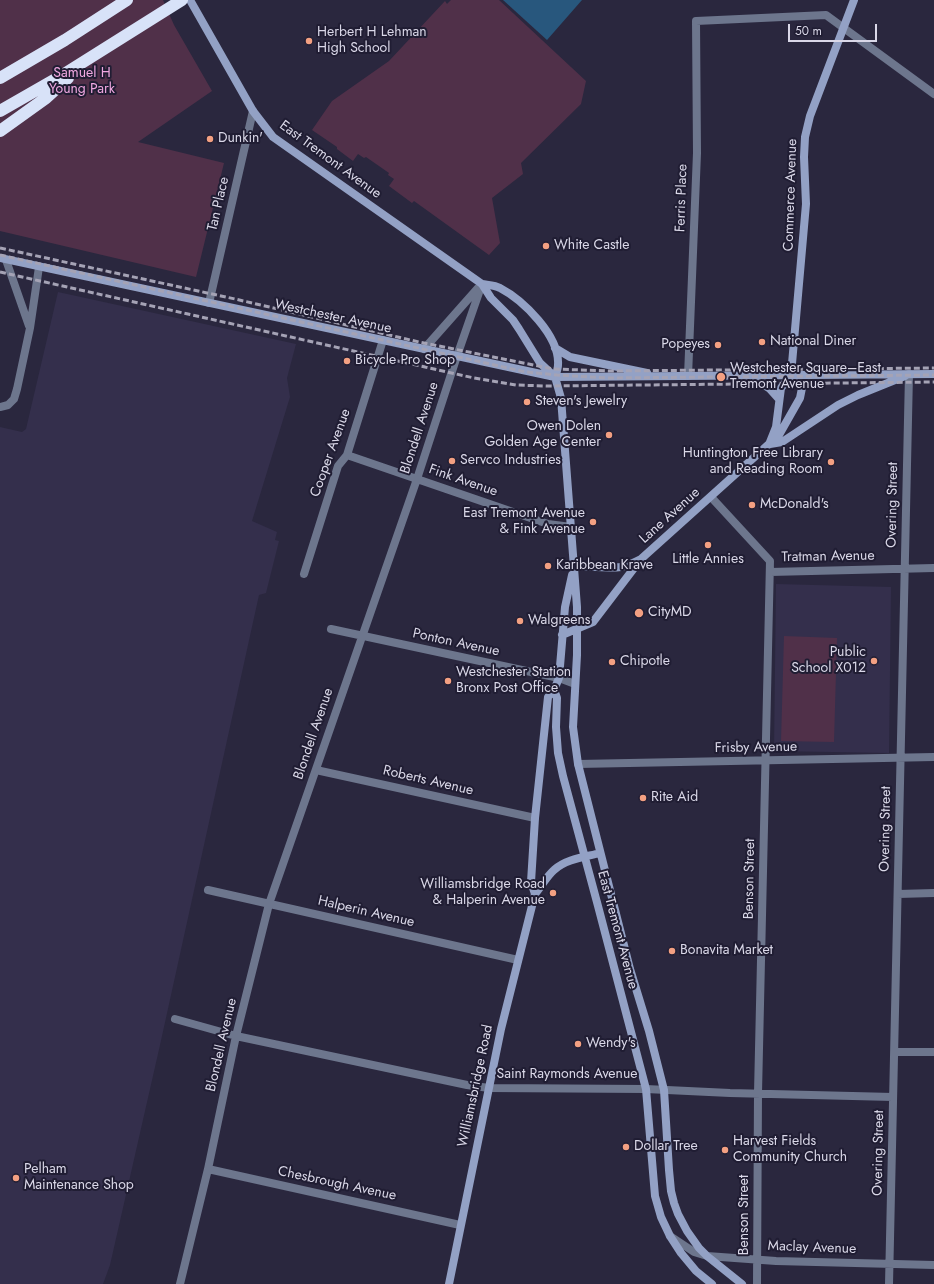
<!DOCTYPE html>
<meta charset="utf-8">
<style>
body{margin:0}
#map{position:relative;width:934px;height:1284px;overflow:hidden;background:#2a273e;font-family:Jost,sans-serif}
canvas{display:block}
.scale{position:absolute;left:788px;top:24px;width:89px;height:18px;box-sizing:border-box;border:2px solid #dad8e8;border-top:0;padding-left:5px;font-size:12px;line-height:14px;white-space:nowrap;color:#dad8e8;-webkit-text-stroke:3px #201d33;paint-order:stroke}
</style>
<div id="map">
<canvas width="934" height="1284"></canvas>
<div class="scale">50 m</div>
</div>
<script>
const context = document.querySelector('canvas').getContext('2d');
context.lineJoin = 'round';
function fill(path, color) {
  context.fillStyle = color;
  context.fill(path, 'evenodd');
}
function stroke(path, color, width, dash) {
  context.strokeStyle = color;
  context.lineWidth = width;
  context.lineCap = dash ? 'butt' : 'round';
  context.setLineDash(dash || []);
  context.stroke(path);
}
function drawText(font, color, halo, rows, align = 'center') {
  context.font = font + ' Jost,sans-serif';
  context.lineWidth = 4;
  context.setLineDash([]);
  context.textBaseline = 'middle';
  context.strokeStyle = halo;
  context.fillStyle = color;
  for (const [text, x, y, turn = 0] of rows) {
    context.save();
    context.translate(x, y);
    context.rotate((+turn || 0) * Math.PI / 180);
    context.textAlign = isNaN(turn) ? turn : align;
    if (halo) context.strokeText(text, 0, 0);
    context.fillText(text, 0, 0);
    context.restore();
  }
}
fill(new Path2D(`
 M58 292 296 344 287 378 290 397 252 521 277 532 275 540 279 541 266 593 259 595 160 1045 110 1265 103 1284H0V427L22 432 26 429Z
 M776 584 891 587 889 753 774 751Z`), '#342f4c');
fill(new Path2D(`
 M0 0H163L174 25 212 91 138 142 224 163 196 277 0 231Z
 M451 0H499L586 81 581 104 521 163 523 174 492 198 500 243 489 255 414 201 412 203 389 186 394 179 388 175 389 173 366 157 364 158 358 154 353 161 337 149V147L312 130 332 101 389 61 445 1 447 4Z
 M784 636 837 638 834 742 781 741Z`), '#503049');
fill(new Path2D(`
 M503 0H582L547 40Z`), '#28577d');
stroke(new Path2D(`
 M6 260 29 326
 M209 303 253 111
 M424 349 478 288
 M688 376 697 153 696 21 826 15 934 94
 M0 407 8 405 14 399 17 389 30 328 39 267
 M347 455 548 524 571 527
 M711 497 770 561 758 1093 757 1284
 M770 572 934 568
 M304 574 338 466 347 455 383 340
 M331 629 559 678 575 684
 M578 764 934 757
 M316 770 535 818
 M208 890 518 960
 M898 894 934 893
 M175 1019 236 1036 467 1085 489 1088 646 1089 730 1093 893 1097
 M895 1052H934
 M208 1169 460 1225
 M670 1236 694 1252 707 1256 776 1261 934 1265
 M180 1284 208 1169 236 1036 269 904 417 479 457 356 482 284
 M889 1284 909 374`), '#6d768d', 8);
stroke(new Path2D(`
 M190 0 253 111 273 137 482 284 491 298 513 320 519 329 540 363 555 377 561 398 577 607V655L573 727 578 764 630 969 649 1031 664 1090 669 1170 671 1191 674 1203 678 1214 687 1231 699 1248 707 1256 742 1284
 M0 258 555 377 934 374
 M482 284C487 285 495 285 500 288 523 300 560 336 558 365 558 369 556 374 555 377
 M555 348 570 357 647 373
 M791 375 806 204 804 157 805 137 810 116 854 0
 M750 376 770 389 779 399
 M770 442 776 427 781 388 791 375
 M770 444 782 442 838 405 858 395 905 376
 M574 566C589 566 607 569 621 567 628 566 635 562 641 559
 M562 635 593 622 641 559 779 435 800 398 802 388 791 375
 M554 690 557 698 556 727 558 753 563 776 598 906 646 1089 655 1196 661 1217 670 1236 681 1253 696 1271 712 1284
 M535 894 531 882 535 818 548 697 554 690 559 678 565 607 572 575
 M449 1284 501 1029 535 894C541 887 547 876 554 870 566 859 585 857 600 853`), '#93a1c5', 8);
stroke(new Path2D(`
 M0 78 65 40 127 0
 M0 111 61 76 182 0
 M0 131 46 98 68 78`), '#d8e2f8', 12);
stroke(new Path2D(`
 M0 248 235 299 419 342 553 369 610 371 934 368
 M0 255 526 372 557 375 608 378 934 375
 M0 272 474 378 516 385 546 386 934 382`), '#a5a3b5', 3, [6, 3]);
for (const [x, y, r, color] of [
 [309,41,4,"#f3a082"],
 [210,139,4,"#f3a082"],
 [546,246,4,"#f3a082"],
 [762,342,4,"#f3a082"],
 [718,345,4,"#f3a082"],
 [347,361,4,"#f3a082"],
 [721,377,5,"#f3a082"],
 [527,402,4,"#f3a082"],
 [609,435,4,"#f3a082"],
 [452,461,4,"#f3a082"],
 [831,462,4,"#f3a082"],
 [752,505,4,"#f3a082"],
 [593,522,4,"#f3a082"],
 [708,545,4,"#f3a082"],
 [548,566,4,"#f3a082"],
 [639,613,5,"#f3a082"],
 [520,621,4,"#f3a082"],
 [874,661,4,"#f3a082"],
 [612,662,4,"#f3a082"],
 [448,681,4,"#f3a082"],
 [643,798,4,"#f3a082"],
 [553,893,4,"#f3a082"],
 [672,951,4,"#f3a082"],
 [578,1044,4,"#f3a082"],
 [626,1147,4,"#f3a082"],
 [725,1150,4,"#f3a082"],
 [16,1178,4,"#f3a082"]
]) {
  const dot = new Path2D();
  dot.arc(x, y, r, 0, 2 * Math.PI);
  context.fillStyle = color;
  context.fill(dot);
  stroke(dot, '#201d33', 1.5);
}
drawText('14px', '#dad8e8', '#201d33', [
 ["Herbert H Lehman",317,33],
 ["High School",317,49],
 ["Dunkin'",218,139],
 ["White Castle",554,246],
 ["National Diner",770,342],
 ["Popeyes",710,345,"right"],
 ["Bicycle Pro Shop",355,361],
 ["Westchester Square–East",730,369],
 ["Tremont Avenue",730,385],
 ["Steven's Jewelry",535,402],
 ["Owen Dolen",601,427,"right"],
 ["Golden Age Center",601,443,"right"],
 ["Huntington Free Library",823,454,"right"],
 ["and Reading Room",823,470,"right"],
 ["Servco Industries",460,461],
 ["McDonald's",760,505],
 ["East Tremont Avenue",585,514,"right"],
 ["& Fink Avenue",585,530,"right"],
 ["Little Annies",708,560,"center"],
 ["Karibbean Krave",556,566],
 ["CityMD",648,613],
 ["Walgreens",528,621],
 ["Public",866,653,"right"],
 ["School X012",866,669,"right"],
 ["Chipotle",620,662],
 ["Westchester Station",456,673],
 ["Bronx Post Office",456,689],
 ["Rite Aid",651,798],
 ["Williamsbridge Road",545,885,"right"],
 ["& Halperin Avenue",545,901,"right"],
 ["Bonavita Market",680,951],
 ["Wendy's",586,1044],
 ["Harvest Fields",733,1142],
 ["Community Church",733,1158],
 ["Dollar Tree",634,1147],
 ["Pelham",24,1170],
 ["Maintenance Shop",24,1186]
], 'left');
drawText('14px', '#efa7e0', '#201d33', [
 ["Samuel H",82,74],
 ["Young Park",82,90]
]);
drawText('14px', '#dad8e8', '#201d33', [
 ["East Tremont Avenue",330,160,36],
 ["Commerce Avenue",791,195,-88],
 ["Ferris Place",682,198,-88],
 ["Tan Place",219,204,-77],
 ["Westchester Avenue",333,317,12],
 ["Blondell Avenue",420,428,-72],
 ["Cooper Avenue",331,453,-70],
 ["Fink Avenue",463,481,19],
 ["Overing Street",893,505,-89],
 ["Lane Avenue",670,516,-42],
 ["Tratman Avenue",828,557,-1],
 ["Ponton Avenue",456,643,12],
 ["Blondell Avenue",314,734,-71],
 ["Frisby Avenue",756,748,-1],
 ["Roberts Avenue",428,781,13],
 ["Overing Street",886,829,-89],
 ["Benson Street",750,879,-89],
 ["Halperin Avenue",366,912,13],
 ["East Tremont Avenue",617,930,75],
 ["Blondell Avenue",222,1045,-77],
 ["Saint Raymonds Avenue",567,1075],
 ["Williamsbridge Road",476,1086,-78],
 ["Overing Street",879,1153,-89],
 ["Chesbrough Avenue",337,1184,12],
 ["Benson Street",745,1215,-90],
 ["Maclay Avenue",812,1248,2]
]);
</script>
